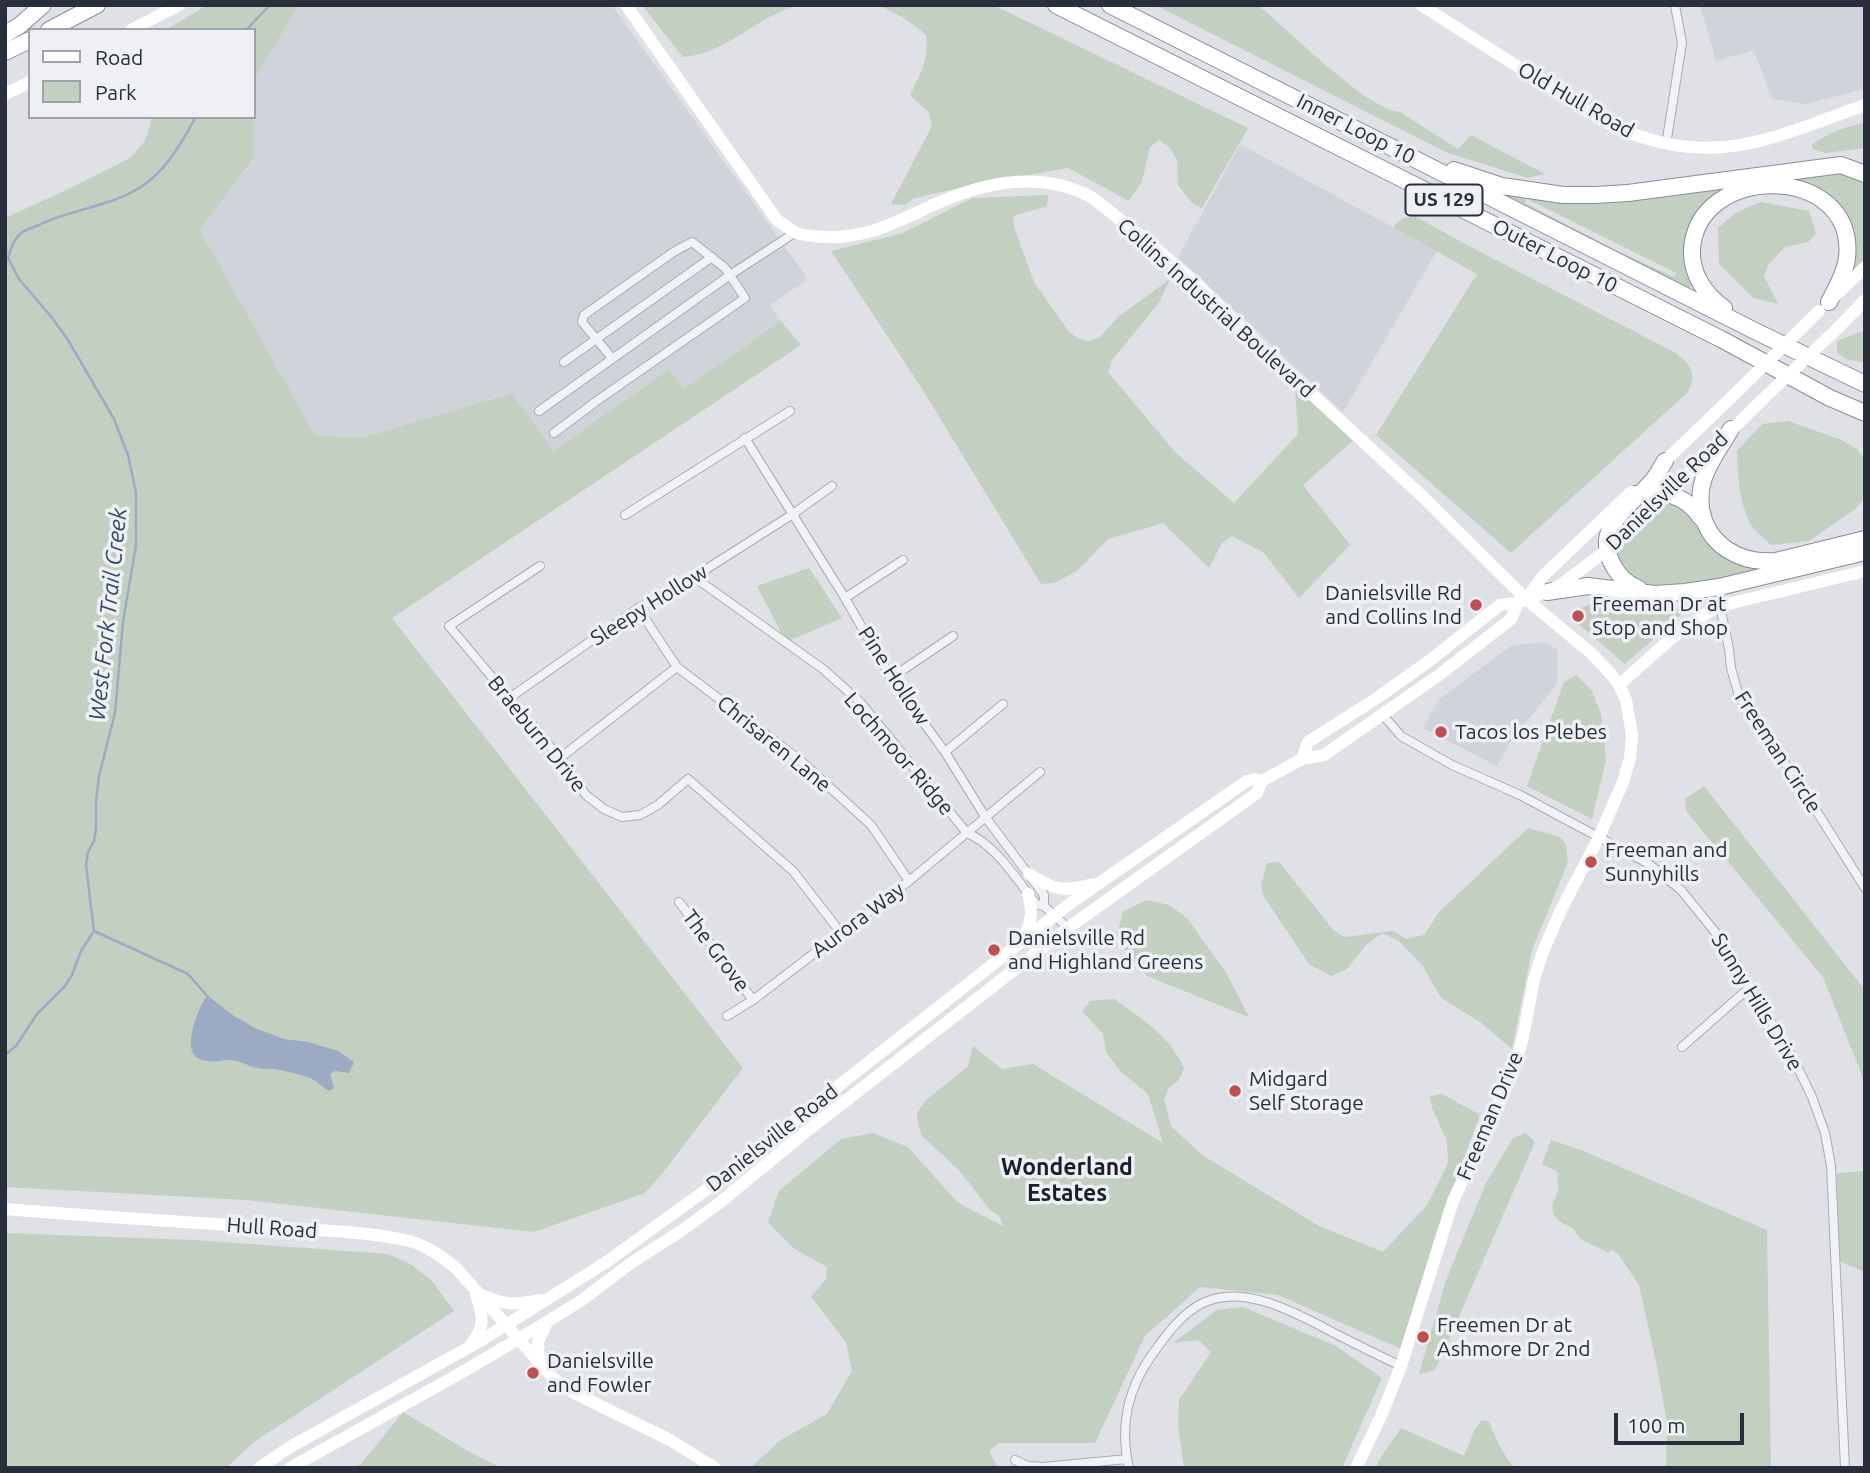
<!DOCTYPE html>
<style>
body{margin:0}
#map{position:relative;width:1870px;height:1473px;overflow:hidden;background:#dfe1e6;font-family:Ubuntu,sans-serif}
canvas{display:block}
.frame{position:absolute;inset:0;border:7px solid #292e3c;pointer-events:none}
.legend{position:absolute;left:28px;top:28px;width:228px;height:91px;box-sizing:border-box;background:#eef0f4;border:2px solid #9fa2aa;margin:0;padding:9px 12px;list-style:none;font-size:21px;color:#292e3c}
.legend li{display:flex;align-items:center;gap:14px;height:35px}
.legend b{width:35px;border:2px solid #9fa2aa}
.scale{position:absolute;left:1614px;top:1413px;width:130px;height:32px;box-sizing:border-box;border:4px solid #292e3c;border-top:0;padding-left:9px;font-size:21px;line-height:24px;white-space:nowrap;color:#292e3c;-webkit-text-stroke:5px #eef0f4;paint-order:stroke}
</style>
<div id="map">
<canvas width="1870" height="1473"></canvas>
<div class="frame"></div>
<ul class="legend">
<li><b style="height:9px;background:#fff"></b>Road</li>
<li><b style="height:19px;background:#c2cfc1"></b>Park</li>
</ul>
<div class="scale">100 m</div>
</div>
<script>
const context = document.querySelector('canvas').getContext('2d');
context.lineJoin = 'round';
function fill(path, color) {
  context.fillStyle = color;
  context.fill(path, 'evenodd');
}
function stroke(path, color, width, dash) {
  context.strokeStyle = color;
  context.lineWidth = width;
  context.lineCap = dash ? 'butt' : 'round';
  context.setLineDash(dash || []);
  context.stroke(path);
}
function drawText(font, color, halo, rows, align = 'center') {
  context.font = font + ' Ubuntu,sans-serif';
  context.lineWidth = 7;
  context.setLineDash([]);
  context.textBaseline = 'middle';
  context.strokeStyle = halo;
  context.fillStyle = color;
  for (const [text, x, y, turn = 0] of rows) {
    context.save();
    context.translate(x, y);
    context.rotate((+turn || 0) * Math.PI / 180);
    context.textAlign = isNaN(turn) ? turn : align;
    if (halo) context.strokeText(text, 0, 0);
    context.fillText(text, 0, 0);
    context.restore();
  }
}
fill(new Path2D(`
 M299 5H612L808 279 770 305 781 321 684 390 669 369 553 451 511 393 361 438 315 435 200 230 254 159V80Z
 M1700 5H1865V89L1805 104 1772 99 1754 51 1716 60Z
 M1240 144 1437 251 1343 412 1178 257Z
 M1543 642 1558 650 1557 684 1512 739 1497 766 1423 728 1439 699 1511 646Z`), '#d1d3db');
fill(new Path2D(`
 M207 5H299L254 80V30H166Z
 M642 5H799C757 16 726 54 683 57Z
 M876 5H993L1248 128 1202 208 1193 204 1178 185 1177 160 1170 148 1159 140 1150 147 1142 181 1129 201 1068 168 973 185 915 198 905 205 891 204 932 126 929 113 910 95C921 73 929 60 926 35 911 22 895 11 876 5Z
 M1155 5H1258L1324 64 1364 96 1389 110 1400 112 1458 149 1471 135 1545 174 1528 178 1448 153Z
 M152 117H254V158L200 230 315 435 361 438 512 393 553 451 669 369 684 389 781 321 801 345 392 618 743 1068 661 1175 645 1193 534 1232 246 1200 5 1187V218L75 186 130 158 144 142 149 130Z
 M1865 122V148L1825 153 1813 149 1812 144 1835 131Z
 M1833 171 1865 178V261L1847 277 1851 228 1847 219 1837 204 1826 194 1811 185 1803 183 1706 206 1694 283 1688 289 1493 191 1520 193ZM1527 199 1676 273 1674 277 1616 250 1525 203Z
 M1048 195 1047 206 1013 216 1014 227 1034 282 1069 332 1079 339 1090 341 1101 336 1118 317 1170 279 1159 303 1112 360 1108 372 1176 453 1234 503 1298 434 1295 387 1355 439 1303 485 1350 545 1299 598 1263 552 1232 536 1222 543 1209 568 1163 523 1108 539 1077 571 1054 583 1041 584 921 387 831 251 903 233 972 198Z
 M1761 202 1809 211 1816 234 1808 242 1785 247 1769 264 1764 276 1778 304 1753 298 1719 264 1718 228 1737 212Z
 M1415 216 1465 244 1674 352C1690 364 1698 373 1688 392L1511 553 1376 435 1477 274 1393 227 1403 218Z
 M1860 332 1865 333V363L1846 359 1837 352V341Z
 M1788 421 1839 439 1857 449 1865 460V494L1862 501 1854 510 1809 541 1771 545C1764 538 1755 532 1751 524 1740 507 1737 472 1737 451L1762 424Z
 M1669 499 1676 500 1739 561 1853 547 1718 582 1666 589 1634 583 1612 551Z
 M809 568 842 618 786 642 757 586Z
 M1592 604 1688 608 1625 664 1576 622 1572 611Z
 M1576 675 1592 691 1601 714 1606 760 1592 819 1527 786 1564 682Z
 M1704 786 1865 990V1083L1823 977 1686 811 1685 799Z
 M1528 828 1560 837 1566 845 1568 862 1532 950 1512 1049 1480 1022 1441 998 1423 966 1399 941 1382 933 1365 946 1347 969 1331 976 1309 964 1264 897 1261 885 1267 863 1279 862 1334 931 1345 937 1393 931 1406 939 1424 935 1439 912Z
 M1146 900 1169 905 1187 918 1227 974 1249 1017 1147 976 1129 957 1117 936 1123 912Z
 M1114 999C1141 1018 1172 1038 1184 1069L1178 1081 1169 1088 1164 1100 1171 1126 1202 1155 1319 1226 1383 1252 1427 1205 1448 1163 1447 1141 1432 1108 1430 1096 1442 1094 1480 1115 1436 1233 1401 1349 1278 1295 1200 1287 1145 1336 1095 1443H999L989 1451 998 1468H750L782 1439 827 1414 852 1371 846 1342 811 1297 826 1279 827 1267 793 1248 768 1222 779 1191 841 1139 873 1133 908 1147 958 1203 1003 1226 999 1216 989 1209 959 1170 922 1136 918 1125 917 1113 926 1100 968 1066 973 1046 1002 1069 1033 1064 1163 1143 1148 1094 1121 1072 1106 1052 1103 1034 1082 1011 1090 1001Z
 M1526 1133 1535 1142 1446 1346 1435 1370 1419 1374 1446 1280 1486 1183 1513 1138Z
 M1551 1140 1581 1150 1767 1230 1771 1468H1666L1667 1423 1657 1366 1639 1285 1618 1254 1612 1250 1608 1253C1597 1245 1578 1242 1575 1230 1569 1225 1560 1224 1556 1217 1545 1203 1564 1193 1557 1180L1558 1174 1556 1171 1542 1164Z
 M1865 1171V1272L1839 1261 1837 1173Z
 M5 1233 194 1240 388 1254 412 1265 432 1281 454 1311 254 1442 226 1468H5Z
 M1243 1307 1336 1346 1382 1378 1342 1468H1184L1178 1425 1179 1400 1211 1352 1198 1340 1173 1343 1217 1310Z
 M403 1412 473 1454 502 1468H354L362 1463Z
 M1482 1420 1489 1422C1496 1439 1503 1455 1515 1468H1376L1379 1460 1401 1428 1464 1456 1474 1431Z`), '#c2cfc1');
fill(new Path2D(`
 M206 997 212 999 234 1016 255 1028 284 1039 308 1042 338 1051 354 1062 349 1073 335 1071 330 1074 334 1088 329 1091C323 1088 318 1082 312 1079 303 1075 290 1072 280 1070 271 1068 263 1070 253 1067 247 1065 240 1061 233 1060 221 1059 206 1065 196 1057 183 1046 198 1009 206 997Z`), '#9daac3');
stroke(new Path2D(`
 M246 30 270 5
 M94 931 188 974 209 998
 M5 1055 16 1046 37 1014 65 986 72 975 81 951 94 931 86 865 88 852 94 841 96 828V802L99 776 115 713 123 622 136 545V493L128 455 114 419 68 340 53 319 19 279 8 258C11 249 13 241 20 234 25 230 33 227 39 225 71 209 109 207 139 188 166 172 181 143 196 117`), '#9daac3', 2.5);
const street = new Path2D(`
 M1666 145 1682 43 1675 5
 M564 362 712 257
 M539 411 730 275 796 232
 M554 433 598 400 745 298 725 268 692 242 675 251 584 315 582 322 612 358
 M745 438 845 598 891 678 945 752 986 818 1044 895V906
 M625 515 790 411
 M540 566 449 626 560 758 586 795 604 809 622 817 640 815 658 805 688 779 793 871 841 933
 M694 577 823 669 861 703 967 833C995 844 1018 881 1036 904L1044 906 1068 928
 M845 598 903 560
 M1720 606 1729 649 1731 668 1739 696 1747 711 1795 777 1865 888
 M638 608 677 667 801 761 871 825 909 881
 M891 678 953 636
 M508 699 638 608 694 577 793 514 832 486
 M1383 715 1401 736 1452 765 1520 795 1649 864 1681 890 1724 943 1794 1060 1812 1097 1825 1133 1831 1166 1845 1468
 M945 752 1003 704
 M560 758 677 667
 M679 902 753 1000
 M727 1016 753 1000 909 881 1040 772
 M1682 1047 1750 987
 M1015 1460 1028 1466 1043 1467 1127 1459
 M1129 1468C1119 1424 1128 1387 1154 1352 1167 1334 1182 1313 1203 1303 1245 1282 1301 1316 1338 1335 1359 1346 1380 1356 1401 1366`);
const highway = new Path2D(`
 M1056 5 1721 339 1830 398 1865 413
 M1110 5 1757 332 1865 384
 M49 30 97 5
 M5 34 19 26 43 5
 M5 52 30 40
 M1454 170 1502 186 1563 195H1595L1628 193 1841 165 1865 174
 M1724 308C1705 295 1691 274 1692 250 1697 162 1857 163 1847 258 1845 274 1836 288 1829 302
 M1731 429C1721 446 1708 463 1703 481 1700 490 1700 499 1701 508 1707 546 1741 564 1776 561L1865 539
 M1635 494C1665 492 1683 492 1701 518
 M1639 589C1627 584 1621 578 1614 567 1590 527 1632 506 1653 480 1658 474 1661 467 1665 461
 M1547 592 1588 586 1655 594 1685 592 1719 587 1865 552`);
stroke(street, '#a8abb3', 10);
stroke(highway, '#888d9b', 18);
stroke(street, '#f1f2f5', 8);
stroke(new Path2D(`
 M626 5 777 220C783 224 789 229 795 232 805 237 816 236 826 237 872 238 899 220 938 203 988 181 1044 171 1093 198L1160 252 1199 286 1264 350 1422 496 1526 599 1591 653 1611 674 1619 685 1626 700 1632 735 1630 758 1623 782 1599 837 1561 910 1542 954 1534 979 1523 1037 1512 1075 1453 1201 1401 1366 1381 1416 1356 1468
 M1421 5 1603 121C1707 172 1765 141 1865 105
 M131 30 179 5
 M5 94 30 82
 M1835 296 1865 267
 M1838 328 1865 300
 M1660 466 1741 388
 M1526 599 1543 576 1631 492
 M1619 685C1651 657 1682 625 1720 606L1865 571
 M1302 759 1308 742 1377 698 1429 661 1500 605 1518 603 1526 599 1547 592 1562 584 1608 549 1642 519 1762 400
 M1029 874C1058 892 1062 891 1095 884
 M1023 937C1032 921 1033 912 1028 894
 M5 1209C89 1216 172 1221 256 1227 304 1230 359 1230 405 1240 425 1244 441 1256 456 1268L554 1379 574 1393 670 1440 715 1468
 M481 1295C509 1306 512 1305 541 1300
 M471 1345C486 1324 483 1317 476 1294
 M539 1363 538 1342 547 1322
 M259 1468 290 1447 482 1340 605 1263 710 1187 1072 902 1247 781 1255 779 1262 781 1302 759 1324 755 1439 675 1511 619 1518 603
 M290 1468 459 1374 537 1328 582 1300 631 1263 681 1231 718 1204 803 1134 1068 928 1257 793 1262 781`), '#fff', 12);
stroke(highway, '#fff', 16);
stroke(new Path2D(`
 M1741 388 1819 311
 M1762 400 1838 328`), '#fff', 12);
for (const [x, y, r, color] of [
 [1476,605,7,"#bf5052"],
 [1578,616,7,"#bf5052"],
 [1441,732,7,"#bf5052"],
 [1591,862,7,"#bf5052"],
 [994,950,7,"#bf5052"],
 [1235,1091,7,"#bf5052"],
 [1423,1337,7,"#bf5052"],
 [533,1373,7,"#bf5052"]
]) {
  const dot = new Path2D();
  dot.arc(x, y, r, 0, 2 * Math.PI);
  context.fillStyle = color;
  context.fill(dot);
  stroke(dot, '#eef0f4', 2.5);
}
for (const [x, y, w] of [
 [1444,200,77]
]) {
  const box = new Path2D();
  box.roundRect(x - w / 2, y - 15.5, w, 31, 5);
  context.fillStyle = '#eef0f4';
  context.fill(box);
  stroke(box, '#292e3c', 2);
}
drawText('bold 19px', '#292e3c', null, [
 ["US 129",1444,200]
]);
drawText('21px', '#292e3c', '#eef0f4', [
 ["Old Hull Road",1576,100,30],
 ["Inner Loop 10",1356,129,27],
 ["Outer Loop 10",1555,256,27],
 ["Collins Industrial Boulevard",1216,308,42],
 ["Danielsville Road",1667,491,-44],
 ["Sleepy Hollow",649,605,-32],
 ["Pine Hollow",894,676,57],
 ["Braeburn Drive",537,734,51],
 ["Chrisaren Lane",774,744,39],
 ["Freeman Circle",1778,752,57],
 ["Lochmoor Ridge",899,754,49],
 ["Aurora Way",858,920,-37],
 ["The Grove",716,951,53],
 ["Sunny Hills Drive",1757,1002,59],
 ["Freeman Drive",1490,1116,-67],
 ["Danielsville Road",772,1138,-38],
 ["Hull Road",272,1228,4]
]);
drawText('21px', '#292e3c', '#eef0f4', [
 ["Danielsville Rd",1462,593,"right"],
 ["and Collins Ind",1462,617,"right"],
 ["Freeman Dr at",1592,604],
 ["Stop and Shop",1592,628],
 ["Tacos los Plebes",1455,732],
 ["Freeman and",1605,850],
 ["Sunnyhills",1605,874],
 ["Danielsville Rd",1008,938],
 ["and Highland Greens",1008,962],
 ["Midgard",1249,1079],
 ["Self Storage",1249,1103],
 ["Freemen Dr at",1437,1325],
 ["Ashmore Dr 2nd",1437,1349],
 ["Danielsville",547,1361],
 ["and Fowler",547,1385]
], 'left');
drawText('italic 23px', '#38486b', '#eef0f4', [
 ["West Fork Trail Creek",108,614,-84]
]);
drawText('bold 23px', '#1b1f2c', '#eef0f4', [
 ["Wonderland",1067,1167],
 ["Estates",1067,1193]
]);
</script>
